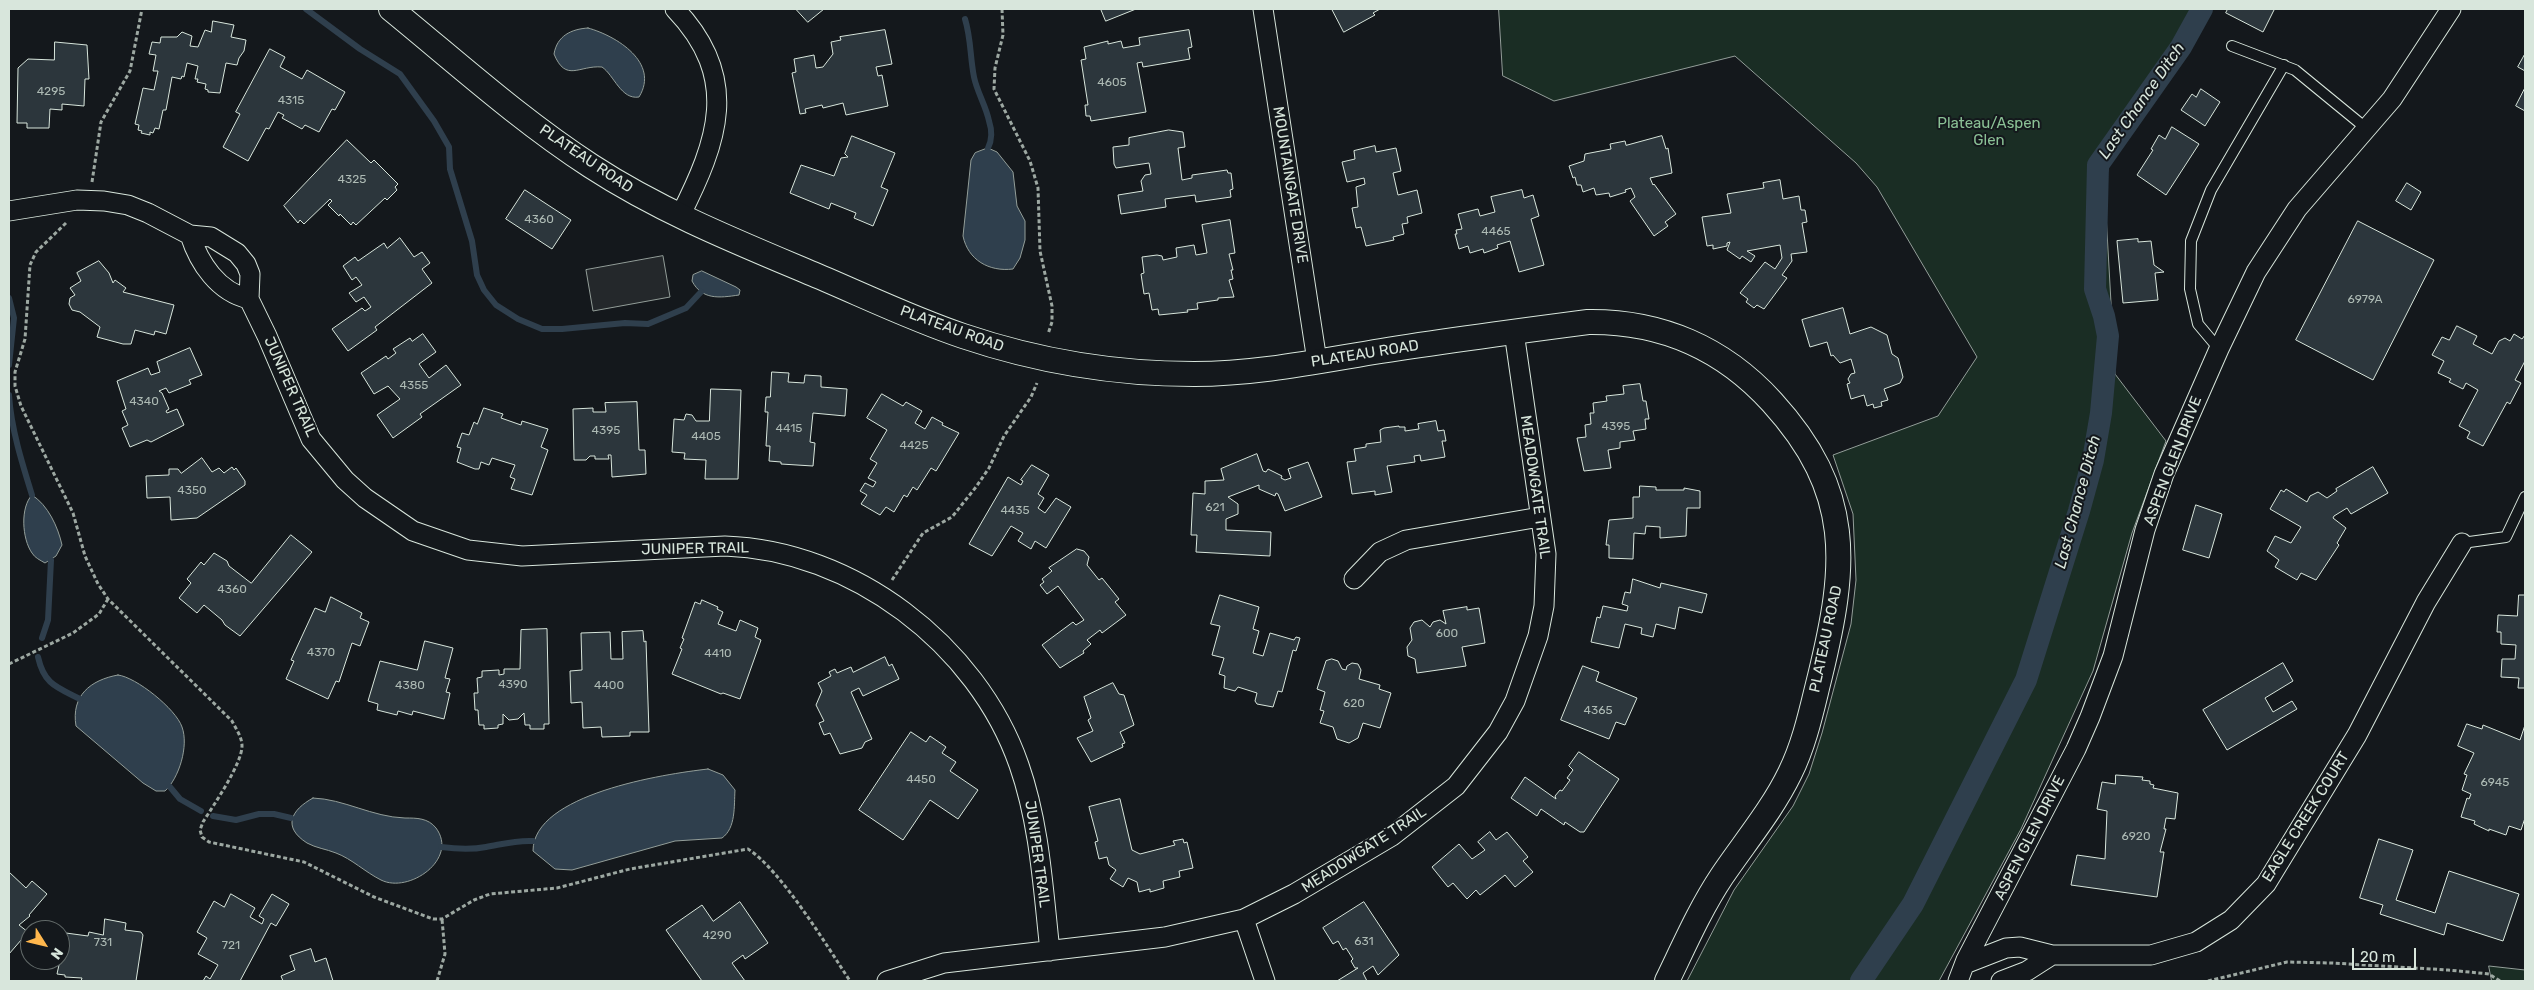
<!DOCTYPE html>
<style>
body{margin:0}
#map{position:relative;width:2534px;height:990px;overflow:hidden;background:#14181c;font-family:Rubik,sans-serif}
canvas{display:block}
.frame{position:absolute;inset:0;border:10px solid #d8e6dc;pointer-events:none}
.north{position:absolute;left:20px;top:920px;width:50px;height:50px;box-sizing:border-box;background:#14181c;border:1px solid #626a69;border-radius:50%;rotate:126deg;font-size:14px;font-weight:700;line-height:20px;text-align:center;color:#d8e6dc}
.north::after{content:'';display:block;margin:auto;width:18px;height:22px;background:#ffb74d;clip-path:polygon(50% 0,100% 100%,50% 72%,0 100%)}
.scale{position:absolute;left:2352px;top:948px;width:64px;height:22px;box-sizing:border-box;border:2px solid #d8e6dc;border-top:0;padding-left:6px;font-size:15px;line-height:18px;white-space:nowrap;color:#d8e6dc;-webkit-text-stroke:4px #14181c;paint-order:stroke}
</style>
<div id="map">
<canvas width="2534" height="990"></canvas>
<div class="frame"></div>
<div class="north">N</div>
<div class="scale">20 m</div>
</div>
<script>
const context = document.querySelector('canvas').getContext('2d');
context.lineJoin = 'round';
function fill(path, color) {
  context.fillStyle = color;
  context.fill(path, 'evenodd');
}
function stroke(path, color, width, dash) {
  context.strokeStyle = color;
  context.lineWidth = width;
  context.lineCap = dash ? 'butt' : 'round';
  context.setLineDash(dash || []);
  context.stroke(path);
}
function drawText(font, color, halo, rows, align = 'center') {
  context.font = font + ' Rubik,sans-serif';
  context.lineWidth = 4;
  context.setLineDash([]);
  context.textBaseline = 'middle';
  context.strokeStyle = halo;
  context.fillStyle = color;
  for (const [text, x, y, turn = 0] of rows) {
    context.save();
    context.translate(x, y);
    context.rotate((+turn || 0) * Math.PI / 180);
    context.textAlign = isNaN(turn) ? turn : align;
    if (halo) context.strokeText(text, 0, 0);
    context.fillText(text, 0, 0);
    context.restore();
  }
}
const green = new Path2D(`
 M1499 9H2212L2201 31 2114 157 2108 168 2105 196 2115 374 2166 441 2132 533 2093 671 2021 829 1939 981H1687L1734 890 1793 806 1809 774 1822 733 1851 624 1856 580 1853 514 1833 455 1938 416 1977 357 1877 187 1856 163 1735 56 1554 101 1503 76Z
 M2489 966 2525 970V981H2492Z`);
fill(green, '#1a2d24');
stroke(green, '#939e99', 1);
const parking = new Path2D(`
 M663 256 670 297 593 311 586 270Z`);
fill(parking, '#24282b');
stroke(parking, '#939e99', 1);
const water = new Path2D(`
 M588 28C617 36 660 63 639 97 621 100 614 75 602 67 579 65 566 83 554 54 557 36 571 29 588 28Z
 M988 148 997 152 1013 172 1017 206 1025 221V240L1020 258 1013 269C989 272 968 260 963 236L971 160 975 153Z
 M702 271 736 287 740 290 739 295C719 298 702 300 692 281L693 275Z
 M32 495C48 505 58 527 62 545L56 556 45 563C40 560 35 558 32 553 22 539 20 507 32 495Z
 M118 675C136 677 176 709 182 727 189 746 179 778 165 791H156L143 783 76 726C71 696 90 680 118 675Z
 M708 769 723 775 735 790C734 806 736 828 722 838L675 841 572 870 555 869 533 851C533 794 664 774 708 769Z
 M313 798C344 799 372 817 405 818 417 818 428 818 436 828 459 859 409 894 381 880 365 872 352 859 336 853 326 849 316 848 307 843 282 827 291 810 313 798Z`);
fill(water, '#2f3f4d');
stroke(water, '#939e99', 1);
stroke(new Path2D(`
 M306 9 360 49 400 74 434 121 449 147 450 169 472 241 477 275 484 290 496 305 518 319 542 329H562L625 323 648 324 686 308 701 292
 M965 19C971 38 970 57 974 77 977 92 986 106 989 121 992 130 992 140 988 148
 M9 298 14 318 9 365
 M9 395C11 428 22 463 32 495
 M42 638 48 620 51 560
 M38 657C44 684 56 687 80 699
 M170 787 180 799 201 811
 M213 816 236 820 259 814H274L291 818
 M441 847C456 849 471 850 486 847 503 844 516 840 533 841`), '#2f3f4d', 6);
stroke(new Path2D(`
 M1861 981 1913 904 2026 680 2079 511 2093 460 2101 413 2108 336 2104 316 2095 289 2098 165 2181 47 2202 9`), '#2f3f4d', 22);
const building = new Path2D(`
 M796 9H824L808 22Z
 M1101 9H1136L1106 21Z
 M1332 9H1380L1373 13 1375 15 1344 32Z
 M2228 9H2273L2274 10 2263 32 2226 13Z
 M213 21 234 25 231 37 246 40 244 51 239 58 237 65 226 63 220 93 208 92V90L205 89 206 84 197 82 198 79H195L198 66 187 63 184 77 182 76 181 79 172 77 166 110H163L159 129 155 128 153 133 150 132V135L141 133 142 131 138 130 139 125 135 124 143 88 154 90 158 71H153L156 55 149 54 152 42 160 43 161 37H177L182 32 192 36 190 46 198 47 205 30 211 32Z
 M885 30 892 64 876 67 878 76 882 75 888 106 846 115 843 103 823 108 822 105 805 109 806 113 800 114 792 73 796 72 794 59 814 55 816 68 823 67 833 54 831 42 841 40 840 37Z
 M1189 30 1192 47 1188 48 1190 59 1143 67 1142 62 1137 63 1146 112 1091 121 1090 116H1086L1085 105H1088L1081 60 1086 59 1084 47 1108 41V44L1121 41 1123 48 1140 45 1139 38Z
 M55 42 87 45 89 79H85L84 106 62 104V110L50 109 49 128H27V123H17L18 68 28 59 54 60Z
 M270 49 285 57 280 67 302 79 307 70 345 92 335 110 332 109 319 132 305 125 302 129 282 118 284 115 278 112 269 129 266 128 248 161 223 147 240 114 236 112Z
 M2525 54V71L2518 67Z
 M2525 88V111L2516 106Z
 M2201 89 2220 102 2205 126 2181 110 2192 94 2196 97Z
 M2172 127 2199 144 2166 195 2137 175 2153 150 2151 149 2159 135 2165 139Z
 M1169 130 1183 132 1185 147 1178 148 1182 180 1192 178V175L1227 170 1228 173H1231L1233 189 1230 190 1231 197 1196 202 1195 195 1165 199 1166 207 1121 214 1118 195 1143 191 1141 181 1145 175 1151 174 1149 163 1116 168 1114 164 1113 147 1129 145V138Z
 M852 136 895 153 881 187 888 190 873 226 854 218 856 213 831 203 829 209 790 193 801 165 834 176 841 158 848 157 845 154Z
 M1662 136 1666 149 1668 148 1672 173 1650 178 1653 185 1654 184 1676 214 1665 222 1668 226 1654 236 1630 201 1635 197 1631 188 1625 190 1626 192 1610 197 1609 193 1596 195 1594 188 1583 192 1581 185H1577L1575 177 1573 178 1569 166 1584 161 1585 154 1611 149 1610 144 1625 141 1626 145Z
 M347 140 371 163 374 160 398 184 395 187 397 190 387 200 385 198 356 225 353 222 351 225 340 214 339 216 328 205 332 201 330 199 304 224 300 220 298 223 284 206Z
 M1375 146 1376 152 1396 148 1401 171 1393 173 1398 195 1417 190 1422 213 1407 217 1408 223 1402 224 1404 234 1393 237 1394 240 1366 246 1361 227 1356 228 1352 208 1358 207 1356 187 1365 184 1364 178 1347 182 1342 162 1355 159 1354 151Z
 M1780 180 1783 199 1799 196 1801 210H1805L1807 222 1802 223 1807 252 1791 254 1792 261 1782 275 1787 278 1764 309 1757 305 1754 308 1746 302 1748 299 1740 293 1765 262 1775 269 1782 258 1780 245 1747 251 1755 256 1751 262 1742 256 1740 259 1727 250 1730 242 1727 243V246L1713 249V245L1707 246 1702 217 1731 213 1727 194 1764 188 1763 183Z
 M2407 183 2421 192 2411 210 2396 201Z
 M525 190 571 220 552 249 506 219Z
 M1522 190 1524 198 1533 195 1539 216 1531 219 1544 265 1519 272 1510 241 1497 245 1498 248 1484 253 1483 249 1470 253 1468 246 1459 249 1455 234H1457L1456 230 1462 229 1458 214 1478 209 1480 216 1495 212 1491 197Z
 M1230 220 1235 253 1229 254 1233 270H1231L1233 279 1229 280 1234 297 1218 298V300L1197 303 1198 309 1187 310 1188 312 1159 315 1158 309 1152 310 1149 293 1144 294 1141 274 1144 273 1142 257 1157 255 1162 256 1163 260 1177 257 1176 248 1194 245 1196 255 1207 253 1202 225Z
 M2358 221 2434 260 2373 380 2296 340Z
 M400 238 414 257 422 252 430 263 422 269 432 283 375 327 377 330 348 351 332 329 362 308 365 311 371 307 364 297 356 302 349 293 362 285 356 277 352 280 343 266 355 257 358 261 384 243 387 248Z
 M2138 239V242L2151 241 2154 265 2164 272 2155 273 2158 300 2123 303 2117 241Z
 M99 261 109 273 113 283 115 280 126 288 123 292 174 305 166 334 155 331 154 335 135 330 131 344H123L97 337 100 327 80 312 72 310 69 304 70 298 75 295 70 288 81 281 77 273Z
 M1843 308 1850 334 1871 327 1887 335 1892 354 1898 358 1903 377 1900 383 1884 389 1888 400 1881 402 1882 406 1874 408 1873 404 1867 406 1864 395 1851 399 1847 384 1850 383 1848 379 1851 374 1855 373 1851 359 1840 363 1833 355 1831 356 1827 342 1810 347 1802 320Z
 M2457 326 2477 336 2473 344 2492 354 2499 341 2505 338 2510 341 2514 334 2522 339 2525 335V361L2515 380 2521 383 2510 404 2507 402 2483 446 2467 438 2470 432 2459 426 2478 390 2466 383 2463 389 2449 382 2451 379 2438 373 2444 361 2432 355 2442 337 2449 340Z
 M423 334 436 352 419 364 429 378 446 365 461 385 420 414 422 417 393 438 377 415 400 399 388 386 374 394 361 373 386 356 388 359 396 353 393 349 410 338 412 341Z
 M190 348 202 375 189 380 191 384 169 393 166 388 159 391 162 393 169 409 166 411 167 413 177 409 184 425 151 442 147 440 130 447 122 428 128 425 122 411 126 409 117 381 148 368 151 375 160 372 157 362Z
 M772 372 789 373 788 382 804 383 805 375 821 376V387L847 389 845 416 813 413 810 442 815 443 813 466 781 464V462L769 461 770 446H766L768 412H765L766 397H770Z
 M1640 384 1643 401H1646L1649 419H1645L1646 429 1633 431 1635 440 1620 442V448L1608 450 1611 468 1584 471 1577 438 1586 437 1585 425 1591 424 1590 413H1594L1593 403 1607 401 1606 396 1624 394 1623 386Z
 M711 389 741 390 738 479H705L706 460 684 459 685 453 672 452 674 419 684 420 686 414 692 415 696 421H709Z
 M882 394 903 406 906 402 922 411 915 423 925 429 932 417 943 423 942 425 959 433 936 471 931 468 917 490 913 487 907 497 904 495 894 512 886 507 880 515 861 504 867 495 860 491 865 483 873 487 876 482 868 478 877 463 870 459 887 430 867 418Z
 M637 402 639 450H645L646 474 612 477 611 455H608L609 459H595V456H590L586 460H574L573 409 593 408V412H606L605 403Z
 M484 408 503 414 501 418 521 425 522 421 548 429 541 447 548 450 532 495 511 489 515 479 510 477 515 465 492 458 489 465 481 462 479 469H475L457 462 461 448 457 447 462 433 469 435 474 422 477 424Z
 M1436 421 1438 431 1444 430 1446 441H1442L1445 457 1421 461 1420 455 1414 456 1415 462 1387 466 1392 492 1375 495V491L1352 494 1347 462 1356 461 1354 449 1366 447V444L1381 442 1380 430 1384 428 1399 426V427H1405V431L1419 429 1418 424Z
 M1257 454 1263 471 1266 472 1268 469 1282 476 1281 478 1285 480 1291 478 1288 469 1308 462 1322 497 1285 511 1278 494 1276 493 1275 496 1259 489V485L1228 497 1238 504V514L1226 519V530L1271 532 1270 556 1196 552 1197 535H1191L1193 493 1205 494V481L1224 480 1221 469Z
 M202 458 212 472 219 468 224 473 232 467 234 470 236 468 245 481V485L197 518 171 520 170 497 147 498 146 476 169 475V469H178L181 473Z
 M1032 465 1049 475 1038 494 1044 498 1038 508 1045 513 1056 498 1071 507 1046 548 1035 541 1031 549 1018 541 1023 533 1011 526 992 556 969 544 1008 477 1021 485 1023 481 1021 480Z
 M2373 467 2388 493 2351 514 2347 508 2334 516 2333 518 2346 528 2337 543 2339 545 2316 580 2301 573 2297 580 2275 567 2279 560 2267 551 2275 536 2291 543 2301 527 2270 509 2281 490 2284 492 2286 489 2307 502 2310 496 2318 492 2327 498 2337 491 2336 489Z
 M1640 486 1656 487V490H1684V488L1700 491V508H1687L1686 536 1660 538V527L1646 526 1645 534 1634 533 1633 559 1609 558V545H1606L1609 520 1633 518V497H1639Z
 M2196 505 2222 514 2209 558 2183 550Z
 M291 535 312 552 240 636 225 625 222 620 204 605 197 613 179 598 191 583 187 579 201 562 204 565 214 553 227 561 229 566 251 583Z
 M1077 549 1084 551 1089 557 1087 565 1099 580 1102 578 1119 599 1115 602 1126 615 1102 633 1100 630 1087 640 1091 644 1083 651 1084 653 1060 668 1042 645 1073 622 1076 625 1084 620 1058 586 1047 594 1040 585 1044 582 1042 579 1052 571 1049 568Z
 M1633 579 1660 588 1661 583 1707 594 1702 613 1679 607 1675 629 1656 624 1653 637 1641 634 1642 628 1625 624 1619 648 1591 642 1597 617 1600 618 1603 606 1627 611 1628 606 1622 604 1625 592 1630 593Z
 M1220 595 1259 607 1253 629 1259 631 1253 653 1263 656 1270 633 1294 640 1296 637 1300 638 1296 651 1293 650 1282 692 1278 691 1273 707 1257 704 1255 701 1257 693 1238 687 1235 691 1224 688 1225 676 1219 674 1224 658 1212 655 1220 626 1211 624Z
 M2519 595H2525V688H2518L2519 678 2501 677 2502 659H2515L2516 645 2501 644V632H2497L2498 615 2517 616Z
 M331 597 362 613 360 618 369 622 360 646 352 643 339 682 336 681 328 699 286 679 294 661 291 660 315 608 325 612Z
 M702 600 718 607 717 609 723 612 718 624 736 631 740 620 758 628 755 637 761 640 740 699 723 693 721 694 672 674 682 649 680 648 684 639 682 638 695 602 700 604Z
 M1467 607V610L1479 608 1485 643 1462 647 1466 666 1417 673 1415 659 1408 656 1407 647 1412 640 1410 628 1414 622 1422 620 1430 627 1433 622 1440 620 1446 624 1443 611Z
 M547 629 549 724H544V729H530V725H525L524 713 518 719 509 720 503 714V724L498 725V728L484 729V725H479L478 710H475L474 693H478L477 678 482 677V671L499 670V675L504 674V669H520L521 630Z
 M643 631 644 642 646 641 649 732H630V736L602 737 601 727 583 728 582 702 571 703 570 671 582 670 581 633 610 632 611 659H623L622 632Z
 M425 641 453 648 445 678 450 679 446 692 450 693 444 719 413 711 412 715 398 711 397 715 377 710 378 704 368 701 380 661 417 670Z
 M885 657 889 666 892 664 899 679 863 696 859 688 851 692 872 739 865 742 862 748 840 754 830 733 824 735 819 723 824 721 816 705 822 691 818 683 831 676 829 672 835 669 837 673 851 667 853 672Z
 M1332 659 1338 661 1342 669 1346 670 1347 666 1352 663 1358 664 1361 670 1359 679 1380 685 1379 689 1391 693 1380 728 1363 723 1358 738 1349 743 1337 739 1333 727 1320 723 1324 711 1320 710 1325 692 1317 689 1326 661Z
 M2283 663 2293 681 2265 698 2273 712 2292 701 2297 709 2227 750 2203 710Z
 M1583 666 1599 672 1596 681 1637 698 1625 725 1616 722 1609 739 1561 720Z
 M1113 683 1119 694 1124 695 1134 725 1120 732 1125 743 1122 744 1123 747 1091 762 1077 738 1093 731 1088 720 1091 718 1084 697Z
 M2467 724 2482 729 2483 725 2520 740 2525 725V818L2521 830 2509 826 2506 835 2489 829V831L2474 824 2475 821 2461 817 2467 798 2469 799 2471 794 2462 790 2467 775 2464 774 2474 753 2458 746Z
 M911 732 926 742 930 736 946 747 942 753 956 762 950 771 978 790 958 819 930 800 903 840 859 810Z
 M1579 752 1619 779 1584 832H1580L1565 822 1564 825 1541 809 1537 816 1511 798 1525 777 1556 799 1555 796 1560 790 1562 791 1570 780 1567 778 1573 770 1569 766Z
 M2116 775 2143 777 2142 780 2150 781V784L2154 785 2153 788 2178 793 2175 819 2166 818 2164 829H2166L2160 852H2164L2157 897 2071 885 2077 855 2105 859 2107 811 2097 809 2102 782 2115 784Z
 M1120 799 1132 850 1140 854 1175 845 1173 841 1183 839 1184 843 1187 842 1193 868 1179 871 1180 877 1163 881 1164 888 1150 892V889L1139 892 1137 882 1128 878 1123 887 1110 879 1116 870 1109 865 1107 857 1099 859 1095 842 1098 841 1089 807Z
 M1490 832 1496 840 1507 832 1528 857 1523 861 1533 872 1515 887 1505 875 1480 895 1476 890 1467 899 1453 883 1448 887 1432 867 1459 844 1472 859 1485 850 1478 842Z
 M2379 839 2413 850 2396 900 2435 913 2449 871 2519 894 2503 941 2447 923 2444 935 2380 914 2383 905 2360 898Z
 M9 872 26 888 32 881 47 894 29 915 30 916 19 925 28 932 9 954Z
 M231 894 255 908 250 917 262 924 264 919 259 916 272 894 289 904 276 926 271 923 240 981H203L206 976 210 979 218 965 198 954 207 938 197 932 214 901 224 907Z
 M740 902 768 943 745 959 743 955 732 963 745 981H702L666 930 702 905 713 921Z
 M1364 902 1399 955 1378 975 1373 966 1363 973 1367 981H1337L1358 968H1355L1351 961 1353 959 1346 948 1343 950 1338 941 1333 944 1323 928Z
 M105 919 126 923 125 930 141 932 143 935 136 981H81L82 978 65 977V975L57 974 66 933 88 936 89 932 103 935Z
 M311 949 315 962 326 958 333 981H283L281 976 295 970 290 956Z`);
fill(building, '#2c363c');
stroke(building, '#d8e6dc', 1);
const service = new Path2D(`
 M2232 46 2295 70 2367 129
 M2219 349 2198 324 2190 289 2191 241 2211 190 2284 65
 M2462 543 2506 537 2525 497`);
const minor = new Path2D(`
 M675 9C741 78 718 141 680 216
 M1263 9 1317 361
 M9 211 77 200 104 201 128 205 148 213 190 235 211 237 237 253 246 264 250 274 249 299 267 336 311 439 345 480 365 498 413 531 468 550 522 556 725 546C852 550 977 644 1019 765 1040 825 1043 889 1050 951
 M190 235C199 263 218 292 249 299
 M1354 579 1380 552 1406 540 1540 517
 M1244 919 1265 981
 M1965 964 2006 948 2020 947 2052 955H2151L2196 942 2231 920 2266 884 2357 735 2426 602 2462 543
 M887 981 944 963 1165 937 1244 919 1294 894 1392 836 1456 786 1498 732 1515 701 1538 636 1544 606 1546 554 1514 332
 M1958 981 1966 960 2076 749 2090 717 2113 656 2145 530 2164 474 2219 349 2256 272 2297 209 2392 99 2451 9
 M2001 981 2027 971 2052 955`);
const tertiary = new Path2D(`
 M391 9C456 62 520 120 591 166 660 211 737 242 813 274 863 295 912 319 963 336 1037 361 1116 374 1194 374 1257 374 1319 361 1381 351 1450 340 1519 331 1588 322 1660 321 1723 348 1772 402 1854 492 1847 565 1820 676 1812 708 1805 743 1790 773 1772 810 1745 842 1722 876 1700 909 1684 946 1667 981`);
stroke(service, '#d8e6dc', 12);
stroke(minor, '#d8e6dc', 21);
stroke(tertiary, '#d8e6dc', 26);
stroke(new Path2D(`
 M1002 9 1003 35 995 68 994 89 1030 161 1038 188 1040 251 1052 306V322L1048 334
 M92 182 101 122 130 71 142 9
 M66 223 36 252 30 265 25 339 15 372V386L21 406 73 513 85 556 98 584 108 599 232 721C236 729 242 737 242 746 242 764 213 806 203 822L200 830 202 837 209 842 304 862 374 897 433 919H442L474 900 490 894 557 888 630 869 748 849C781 870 827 946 850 981
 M892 580 923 533 952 517 976 487 989 468 1004 436 1031 397 1037 383
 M9 664 73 633 99 614 108 599
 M437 981 445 954 442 919
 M2208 981 2287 962 2332 963 2448 970 2489 974 2500 981`), '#9da8a2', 3, [4, 2.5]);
stroke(service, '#14181c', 10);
stroke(minor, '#14181c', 19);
stroke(tertiary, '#14181c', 24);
drawText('12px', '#adbab4', null, [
 ["4605",1112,83],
 ["4295",51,92],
 ["4315",291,101],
 ["4325",352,180],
 ["4360",539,220],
 ["4465",1496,232],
 ["6979A",2365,300],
 ["4355",414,386],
 ["4340",144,402],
 ["4395",1616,427],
 ["4415",789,429],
 ["4395",606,431],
 ["4405",706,437],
 ["4425",914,446],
 ["4350",192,491],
 ["621",1215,508],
 ["4435",1015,511],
 ["4360",232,590],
 ["600",1447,634],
 ["4370",321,653],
 ["4410",718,654],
 ["4390",513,685],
 ["4380",410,686],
 ["4400",609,686],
 ["620",1354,704],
 ["4365",1598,711],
 ["4450",921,780],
 ["6945",2495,783],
 ["6920",2136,837],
 ["4290",717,936],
 ["631",1364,942],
 ["731",103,943],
 ["721",231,946]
]);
drawText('15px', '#8ac095', '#14181c', [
 ["Plateau/Aspen",1989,124],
 ["Glen",1989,141]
]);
drawText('15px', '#d8e6dc', '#14181c', [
 ["PLATEAU ROAD",586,159,34],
 ["MOUNTAINGATE DRIVE",1290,185,81],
 ["PLATEAU ROAD",952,329,20],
 ["PLATEAU ROAD",1365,354,-9],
 ["JUNIPER TRAIL",290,387,66],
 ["ASPEN GLEN DRIVE",2173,461,-69],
 ["MEADOWGATE TRAIL",1535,487,82],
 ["JUNIPER TRAIL",695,549,-1],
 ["PLATEAU ROAD",1826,639,-78],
 ["EAGLE CREEK COURT",2306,817,-58],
 ["ASPEN GLEN DRIVE",2030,838,-63],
 ["MEADOWGATE TRAIL",1364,850,-33],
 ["JUNIPER TRAIL",1037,854,82]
]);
drawText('italic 16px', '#d8e6dc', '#14181c', [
 ["Last Chance Ditch",2142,101,-55],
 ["Last Chance Ditch",2078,502,-75]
]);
</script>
